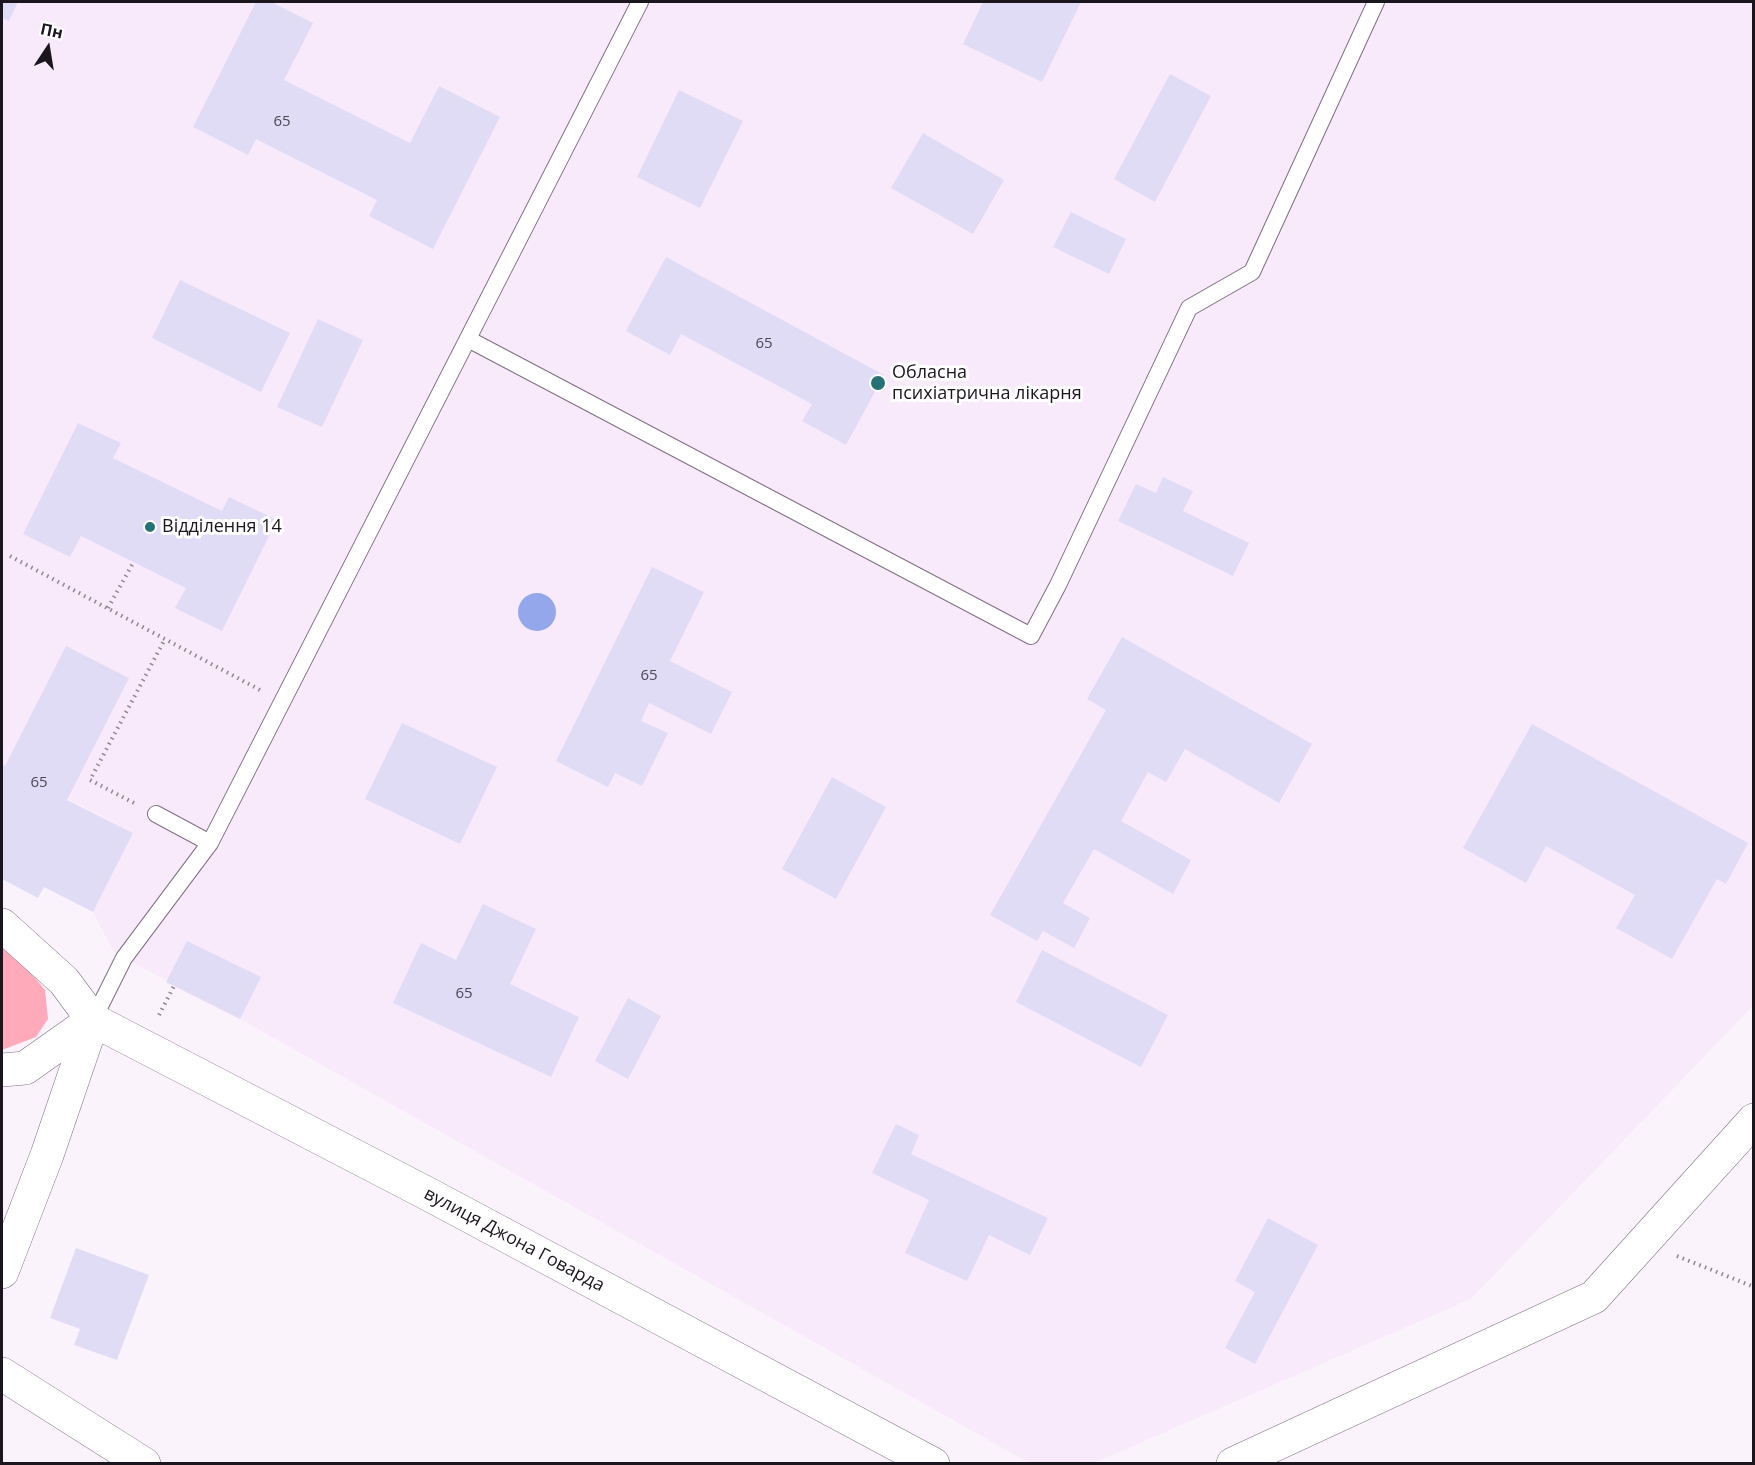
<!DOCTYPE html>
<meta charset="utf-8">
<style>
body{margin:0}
#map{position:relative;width:1755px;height:1465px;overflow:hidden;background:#fbf3fc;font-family:"Open Sans",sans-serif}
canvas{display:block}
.frame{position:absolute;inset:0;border:3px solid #1b151d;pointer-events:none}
.north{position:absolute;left:18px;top:18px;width:60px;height:60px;-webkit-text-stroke:4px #fff;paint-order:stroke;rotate:12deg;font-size:16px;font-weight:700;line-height:24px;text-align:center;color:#1b151d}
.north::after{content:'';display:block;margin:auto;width:21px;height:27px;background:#1b151d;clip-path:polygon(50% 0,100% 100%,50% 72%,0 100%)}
</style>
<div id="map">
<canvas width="1755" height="1465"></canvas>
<div class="frame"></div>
<div class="north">Пн</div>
</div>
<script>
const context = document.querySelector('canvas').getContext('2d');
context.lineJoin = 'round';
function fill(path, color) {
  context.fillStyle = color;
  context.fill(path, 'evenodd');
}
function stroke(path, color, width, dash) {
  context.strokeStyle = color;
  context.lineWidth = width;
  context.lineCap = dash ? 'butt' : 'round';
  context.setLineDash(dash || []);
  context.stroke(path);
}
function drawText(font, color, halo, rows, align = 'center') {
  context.font = font + ' "Open Sans",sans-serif';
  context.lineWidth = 6;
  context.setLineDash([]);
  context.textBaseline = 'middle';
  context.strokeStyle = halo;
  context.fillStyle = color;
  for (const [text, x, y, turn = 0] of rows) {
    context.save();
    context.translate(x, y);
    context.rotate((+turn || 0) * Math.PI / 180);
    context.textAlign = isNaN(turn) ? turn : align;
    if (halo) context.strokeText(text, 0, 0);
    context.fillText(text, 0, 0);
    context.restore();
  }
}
fill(new Path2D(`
 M2 2H1753V1006L1471 1299 1094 1463 1031 1464 240 1019 124 958 114 953 93 912 133 833 2 764Z`), '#f8eafb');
fill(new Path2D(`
 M2 946 25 966 45 990 48 1019 36 1037 2 1050Z`), '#feaaba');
fill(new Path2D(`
 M518 612a19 19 0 1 1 38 0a19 19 0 1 1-38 0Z`), '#94a7ea');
fill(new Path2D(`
 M2 2H18L9 21 2 18Z
 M256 2H271L313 23 284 80 410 143 439 86 500 117 433 249 369 216 377 200 256 139 248 155 193 127Z
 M983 2H1081L1042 82 963 44Z
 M1170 74 1211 96 1155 202 1114 179Z
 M679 90 743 121 700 208 637 177Z
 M923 133 1004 180 973 234 891 188Z
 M1071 212 1126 239 1109 274 1053 247Z
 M666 257 884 375 846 445 802 421 812 404 681 334 670 355 626 331Z
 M180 280 290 333 261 392 152 338Z
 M318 319 363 340 322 427 277 407Z
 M78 423 121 443 113 458 222 511 229 497 277 520 222 631 175 608 186 588 81 536 70 557 23 534Z
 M1163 477 1193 491 1183 511 1249 543 1233 576 1118 521 1136 484 1156 493Z
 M652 567 704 592 670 661 732 692 711 734 649 703 641 721 668 733 642 786 615 773 608 787 556 761Z
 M1122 637 1312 744 1279 803 1185 749 1166 782 1148 772 1121 821 1191 860 1173 894 1094 849 1063 903 1090 918 1074 948 1043 931 1037 941 990 915 1106 710 1087 699Z
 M66 646 129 678 67 800 133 833 93 912 44 887 38 898 2 879V764L5 766Z
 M402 723 497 767 460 844 365 799Z
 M1532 724 1748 843 1726 884 1717 879 1672 959 1616 928 1635 895 1546 846 1526 883 1463 848Z
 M832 777 886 807 836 899 782 869Z
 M483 904 536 929 510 984 579 1017 551 1077 393 1003 421 943 456 960Z
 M187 941 261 977 240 1019 166 982Z
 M1042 950 1168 1015 1141 1067 1016 1002Z
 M628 998 661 1016 628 1079 595 1061Z
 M896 1124 919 1135 911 1154 1048 1218 1030 1255 989 1235 967 1281 905 1253 929 1200 872 1173Z
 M1268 1218 1318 1245 1255 1364 1225 1348 1255 1292 1235 1281Z
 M76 1248 149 1275 117 1360 74 1345 80 1329 50 1318Z`), '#e1dcf6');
const lane = new Path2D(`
 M468 339 1031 636 1058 585 1189 308 1252 272 1376 2
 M156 814 210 843
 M93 1020 124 958 210 843 640 2`);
const street = new Path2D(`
 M2 925 64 981 93 1020 430 1195 933 1464
 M2 1070 25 1068 93 1020
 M2 1272 47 1155 93 1020
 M2 1374 144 1464
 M1233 1464 1594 1297 1754 1120`);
stroke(lane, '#7e6e82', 18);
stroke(street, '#7e6e82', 34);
stroke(new Path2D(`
 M10 556 260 690
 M108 608 133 563
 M134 803 90 780 165 639
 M159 1015 174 986
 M1677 1256 1754 1287`), '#8e878f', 4, [1.5, 4.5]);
stroke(lane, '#fff', 16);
stroke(street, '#fff', 33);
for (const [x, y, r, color] of [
 [878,383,8,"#267175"],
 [150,527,6,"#267175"]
]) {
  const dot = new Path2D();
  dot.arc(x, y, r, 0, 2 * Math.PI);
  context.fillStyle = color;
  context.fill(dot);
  stroke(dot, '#fff', 2);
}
drawText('15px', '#4c4753', null, [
 ["65",282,122],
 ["65",764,344],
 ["65",649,676],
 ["65",39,783],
 ["65",464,994]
]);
drawText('18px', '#1b151d', '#fff', [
 ["Обласна",892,373],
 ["психіатрична лікарня",892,394],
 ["Відділення 14",162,527]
], 'left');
drawText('18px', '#1b151d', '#fff', [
 ["вулиця Джона Говарда",514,1240,28]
]);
</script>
